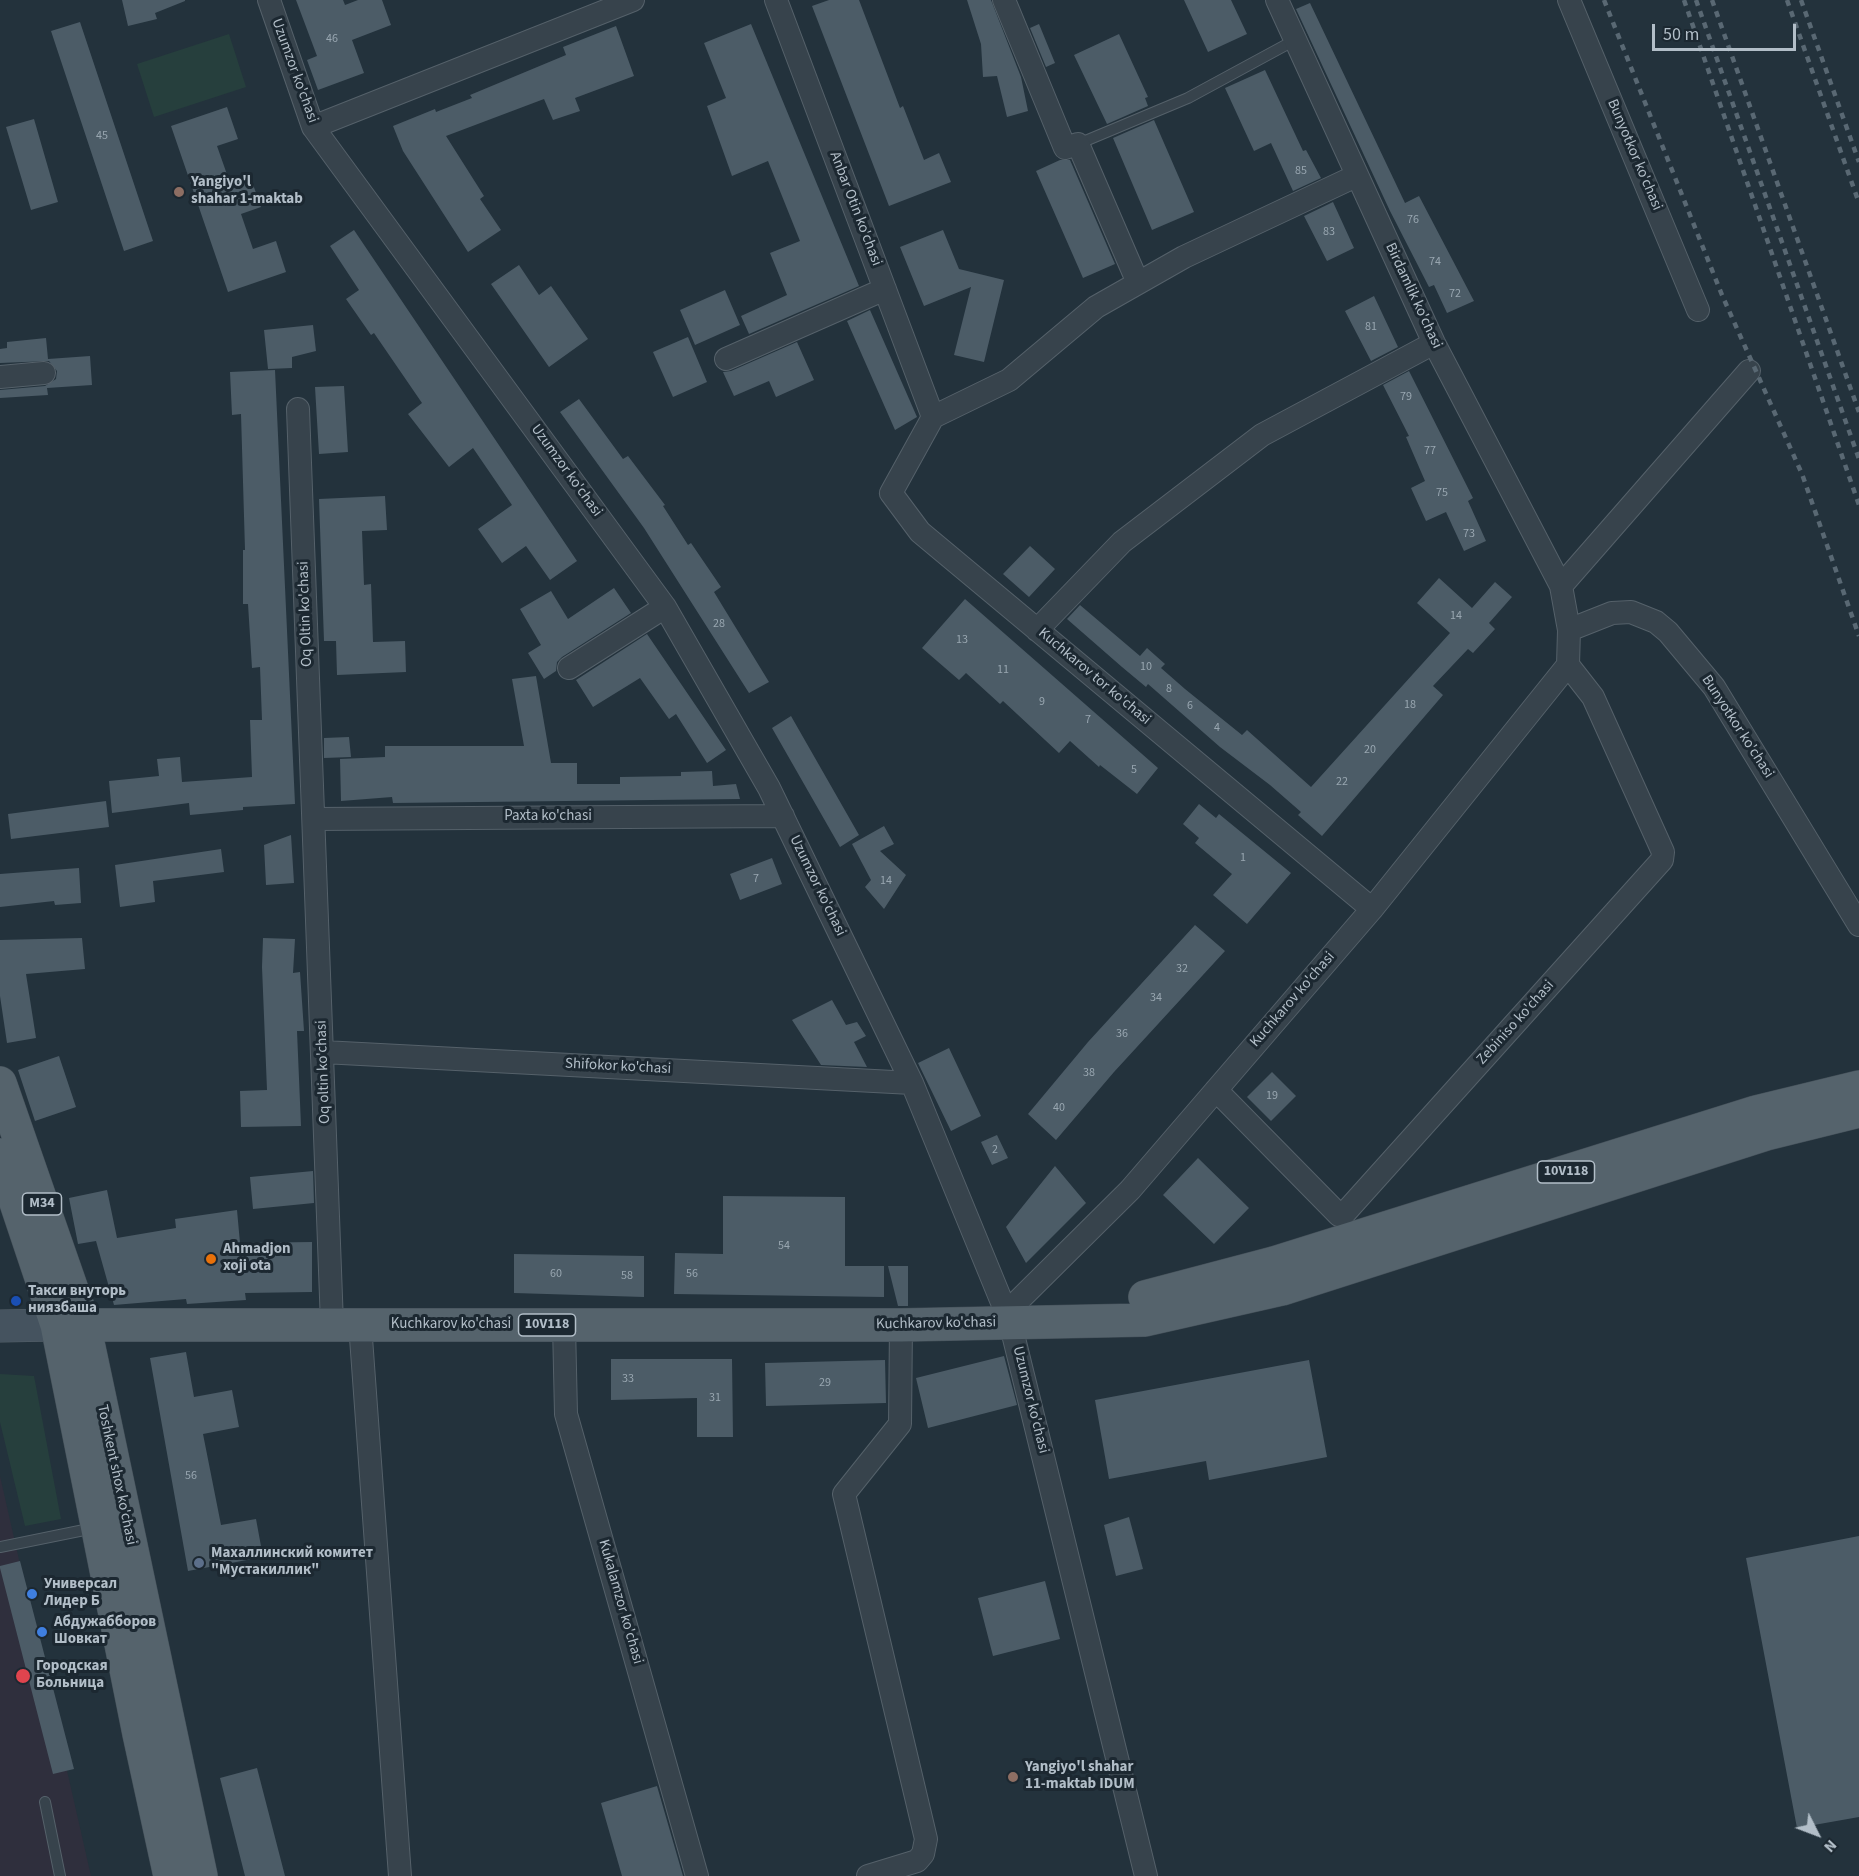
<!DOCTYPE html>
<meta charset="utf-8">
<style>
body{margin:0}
#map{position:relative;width:1859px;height:1876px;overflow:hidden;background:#23323c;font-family:"Source Sans 3",sans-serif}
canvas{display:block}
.north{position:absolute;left:1787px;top:1804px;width:60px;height:60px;-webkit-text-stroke:4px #1c2831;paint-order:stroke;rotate:132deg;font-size:16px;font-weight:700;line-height:24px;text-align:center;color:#b2bec8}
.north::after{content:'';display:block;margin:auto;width:21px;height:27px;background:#b2bec8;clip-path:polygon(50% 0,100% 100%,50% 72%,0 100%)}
.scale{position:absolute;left:1652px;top:24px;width:144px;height:27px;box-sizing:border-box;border:3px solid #b2bec8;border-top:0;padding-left:8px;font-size:18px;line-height:21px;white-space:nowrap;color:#b2bec8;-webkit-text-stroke:4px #1c2831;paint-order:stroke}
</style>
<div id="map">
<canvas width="1859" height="1876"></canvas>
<div class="north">N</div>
<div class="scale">50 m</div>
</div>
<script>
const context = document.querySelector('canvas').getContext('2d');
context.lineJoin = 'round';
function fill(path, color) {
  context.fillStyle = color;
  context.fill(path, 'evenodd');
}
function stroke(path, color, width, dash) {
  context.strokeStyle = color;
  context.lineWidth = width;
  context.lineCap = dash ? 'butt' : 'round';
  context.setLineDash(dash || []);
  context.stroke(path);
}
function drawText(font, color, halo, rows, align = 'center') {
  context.font = font + ' "Source Sans 3",sans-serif';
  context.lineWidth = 6;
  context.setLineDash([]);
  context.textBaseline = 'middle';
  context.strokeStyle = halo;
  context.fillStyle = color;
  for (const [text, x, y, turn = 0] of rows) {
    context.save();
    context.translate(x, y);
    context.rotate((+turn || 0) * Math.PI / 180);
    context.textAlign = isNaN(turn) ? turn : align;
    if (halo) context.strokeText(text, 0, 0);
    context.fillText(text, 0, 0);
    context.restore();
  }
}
fill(new Path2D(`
 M0 1476 91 1876H0Z`), '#2f2f3d');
fill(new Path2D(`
 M229 34 246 87 154 117 137 64Z
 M0 1374 34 1376 61 1519 25 1526 0 1422Z`), '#263f3d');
fill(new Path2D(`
 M122 0H185V1L155 13 157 19 128 26Z
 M296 0H343L345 5 358 0H382L391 25 352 40 364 73 318 90 307 60 317 56Z
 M829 0H859L900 108 903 106 924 160 939 153 951 182 889 206 812 6Z
 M967 0H991L1021 77 1028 111 1007 117 997 76 983 77 981 44Z
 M1184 0H1231L1247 34 1208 52Z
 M1310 3 1405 203 1419 196 1474 301 1447 313 1434 285 1429 287 1390 211 1296 9Z
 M80 22 153 241 124 251 51 31Z
 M751 24 859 286 749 334 741 316 787 295 770 253 800 241 768 161 732 176 707 106 726 98 704 43Z
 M1039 24 1055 63 1046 67 1030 28Z
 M616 26 634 76 575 98 580 111 553 120 544 99 446 136 484 196 480 199 501 230 468 252 403 151 393 126 435 109 436 112 472 98 470 95 566 55 563 47Z
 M1119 34 1148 97 1145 98 1148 106 1107 124 1074 55Z
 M1265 70 1303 151 1306 150 1321 178 1293 191 1271 143 1254 151 1225 88Z
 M227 107 238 139 217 146 230 183 250 176 261 207 241 214 253 249 276 241 286 272 228 292 171 126Z
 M34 119 58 202 31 210 6 127Z
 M1154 120 1194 212 1152 230 1113 138Z
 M1060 160H1070L1115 264 1083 278 1036 171Z
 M1333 202 1354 248 1327 261 1304 216Z
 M354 230 577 561 550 580 526 546 502 563 478 529 512 505 473 448 449 467 408 414 422 403 374 333 371 335 346 299 359 290 330 246Z
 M943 230 959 269 1004 280 984 362 954 355 971 287 924 306 900 247Z
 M519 265 539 295 551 286 588 339 549 367 491 284Z
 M725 290 740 325 695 345 680 310Z
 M1374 296 1398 347 1371 361 1345 311Z
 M870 310 917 417 895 430 847 321Z
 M313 325 316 351 292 357V368L268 369 264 330Z
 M688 337 707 382 673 397 653 352Z
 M46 338 48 359 90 356 92 385 47 388 48 395 0 398V390L45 386 56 379 57 371 49 361 0 363V349L7 348V342Z
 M797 342 814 380 776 397 769 381 734 396 723 372 731 371Z
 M275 370 295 804 243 807V810L190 815 189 803 112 813 109 781 159 776 157 759 180 757 182 782 252 777 250 720H262L260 667 252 668 248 604H243V550H245L241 414 232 415 230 372Z
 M1409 371 1473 498 1468 501 1486 541 1464 551 1446 512 1426 521 1411 488 1425 481 1406 437 1409 436 1383 385Z
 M344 386 348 452 319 454 315 387Z
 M579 399 623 459 628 456 665 505 663 506 688 545 691 543 721 587 714 592 769 682 749 693 644 528 560 412Z
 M385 496 387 530 362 531 364 585 371 584 373 642 405 641 406 672 337 675 336 641H324L319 499Z
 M1030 546 1055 569 1029 597 1003 574Z
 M1439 578 1472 608 1495 582 1512 597 1489 623 1495 629 1473 653 1468 649 1433 686 1443 695 1322 836 1298 815 1301 812 1270 785 1220 747 1148 684 1146 687 1122 667 1067 619 1080 605 1140 656 1147 648 1165 664 1161 668 1185 689 1242 735 1247 730 1311 787 1450 633 1417 603Z
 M614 588 631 613 562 657 557 662 556 671 544 679 528 653 541 645 520 609 551 591 568 619Z
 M965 599 1158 768 1137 794 1100 765 1099 767 1070 741 1059 753 1003 701 1000 704 966 673 959 680 922 648Z
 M647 634 726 750 707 763 676 714 669 719 640 678 593 707 576 680Z
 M536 676 551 763H577V784H620V777L681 776V772L712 771 713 786 736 784 740 799 393 803 392 797 341 801 340 759 385 757V746H524L512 679Z
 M791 716 859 835 840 847 772 728Z
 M349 737 351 757 324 758V738Z
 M106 801 109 827 11 839 8 814Z
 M1199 804 1216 818 1219 814 1291 873 1247 924 1213 895 1232 874 1195 843 1199 838 1183 824Z
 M884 826 894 844 880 851 906 875 884 909 865 887 871 880 852 844Z
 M291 835 294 883 266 885 264 845Z
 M221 849 224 872 153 881 155 902 120 907 115 865Z
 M772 858 782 884 740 900 730 874Z
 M79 868 81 903 55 905 54 901 0 907V874Z
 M1195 925 1225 951 1114 1072 1056 1140 1028 1114 1088 1042Z
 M82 938 85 969 26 974 36 1038 7 1043 0 996V940Z
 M263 938 295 939 293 973 300 972 304 1031H297L301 1126 241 1127 240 1091 267 1090 262 967Z
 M832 1000 846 1025 857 1022 866 1036 854 1042 867 1067 821 1065 792 1020Z
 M949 1048 981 1116 951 1131 918 1063Z
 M59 1056 76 1107 35 1121 18 1070Z
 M1272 1072 1296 1096 1271 1121 1247 1097Z
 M997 1135 1008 1158 992 1165 981 1142Z
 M1198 1158 1249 1208 1214 1244 1163 1195Z
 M1055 1166 1086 1203 1026 1263 1006 1227Z
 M313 1171 314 1203 253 1209 250 1177Z
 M107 1190 117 1238 176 1228 175 1219 237 1210 240 1243 312 1242V1292L245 1293 246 1300 187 1304 186 1299 114 1305 96 1241 78 1244 69 1198Z
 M723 1196 845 1197V1266H884V1297L674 1294 675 1253 723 1254Z
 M514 1254 644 1256V1297L514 1293Z
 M888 1266H908V1306H898Z
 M186 1352 194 1397 232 1390 239 1427 203 1434 221 1525 256 1519 263 1557 188 1571 150 1358Z
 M1004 1356 1017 1405 928 1428 916 1378Z
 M611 1359H732L733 1437H697V1398L611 1400Z
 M885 1360 886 1403 766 1406 765 1363Z
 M1309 1360 1327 1457 1209 1480 1206 1461 1109 1479 1095 1400Z
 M1129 1517 1143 1569 1116 1576 1104 1525Z
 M1859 1536V1817L1797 1828 1746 1558Z
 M20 1561 74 1769 53 1774 0 1568V1566Z
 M1045 1581 1060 1639 993 1656 978 1598Z
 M257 1768 285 1876H245L220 1778Z
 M657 1786 683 1876H622L601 1803Z`), '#4c5c67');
const lane = new Path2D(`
 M1078 144 1188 98 1295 40
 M0 1547 94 1528
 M45 1802 60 1876`);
const street = new Path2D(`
 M269 0 313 127 665 607 769 788 912 1083 1010 1322 1146 1876
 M776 0 933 417
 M1004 0 1065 148 1078 144 1138 283
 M1277 0 1434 343 1561 586 1569 630 1612 613 1631 612 1656 622 1668 632 1714 687 1859 925
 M1569 0 1698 310
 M313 127 633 0
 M726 359 885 289
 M0 377 44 373
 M298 409 332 1324
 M933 417 891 493 920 532 1372 909
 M933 417 1009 380 1096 307 1184 257 1356 176
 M1561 586 1749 371
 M1037 630 1122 542 1262 435 1434 343
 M569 668 665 607
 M314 819 783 816
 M323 1052 912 1083
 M1216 1090 1339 1215H1343L1662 860 1663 852 1593 697 1568 665
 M1010 1322 1019 1300 1130 1190 1372 909 1568 665 1569 630
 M360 1324 400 1876
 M564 1325 566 1414 697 1876
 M868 1876 917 1861 923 1854 926 1839 844 1494 900 1424 901 1325`);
const secondary = new Path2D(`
 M0 1326 57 1325`);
const primary = new Path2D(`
 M0 1083 84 1324 201 1876
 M0 1155 57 1325 139 1734 170 1876
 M1145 1297 1274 1263 1756 1112 1859 1087
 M57 1325H901L1145 1320 1282 1289 1766 1134 1859 1111`);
stroke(lane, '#55616a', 12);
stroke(street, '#55616a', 24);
stroke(secondary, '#55616a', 33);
stroke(primary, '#434f58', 34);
stroke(lane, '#37434c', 10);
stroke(street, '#37434c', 22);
stroke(secondary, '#45535f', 32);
stroke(primary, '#55636c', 33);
stroke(new Path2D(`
 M1604 0 1722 295 1802 474 1859 636
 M1684 0 1859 505
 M1696 0 1859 459
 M1712 0 1859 412
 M1787 0 1859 203
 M1801 0 1859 162`), '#596873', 4.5, [6, 6]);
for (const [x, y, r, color] of [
 [179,192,6,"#8d6e63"],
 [211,1259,6,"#e8710a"],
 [16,1301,6,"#1a4fb4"],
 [199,1563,6,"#5c6f8a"],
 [32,1594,6,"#3f7fe0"],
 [42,1632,6,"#3f7fe0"],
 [23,1676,8,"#e0444e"],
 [1013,1777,6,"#8d6e63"]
]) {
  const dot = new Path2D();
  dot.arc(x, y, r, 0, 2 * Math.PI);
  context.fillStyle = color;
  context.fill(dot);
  stroke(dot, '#1c2831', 2);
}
drawText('12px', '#98a6b0', null, [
 ["46",332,39],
 ["45",102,136],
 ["85",1301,171],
 ["76",1413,220],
 ["83",1329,232],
 ["74",1435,262],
 ["72",1455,294],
 ["81",1371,327],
 ["79",1406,397],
 ["77",1430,451],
 ["75",1442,493],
 ["73",1469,534],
 ["14",1456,616],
 ["28",719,624],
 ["13",962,640],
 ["10",1146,667],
 ["11",1003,670],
 ["8",1169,689],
 ["9",1042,702],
 ["18",1410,705],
 ["6",1190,706],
 ["7",1088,720],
 ["4",1217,728],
 ["20",1370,750],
 ["5",1134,770],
 ["22",1342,782],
 ["1",1243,858],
 ["7",756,879],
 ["14",886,881],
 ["32",1182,969],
 ["34",1156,998],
 ["36",1122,1034],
 ["38",1089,1073],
 ["19",1272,1096],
 ["40",1059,1108],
 ["2",995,1150],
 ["54",784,1246],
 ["60",556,1274],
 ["56",692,1274],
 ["58",627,1276],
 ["33",628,1379],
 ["29",825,1383],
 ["31",715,1398],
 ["56",191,1476]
]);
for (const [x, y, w] of [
 [1566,1172,57],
 [42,1204,39],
 [547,1325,57]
]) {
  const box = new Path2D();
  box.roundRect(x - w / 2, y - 11, w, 22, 4.5);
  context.fillStyle = '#1c2831';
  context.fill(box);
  stroke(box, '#b2bec8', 1.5);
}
drawText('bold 14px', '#b2bec8', null, [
 ["10V118",1566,1172],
 ["M34",42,1204],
 ["10V118",547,1325]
]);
drawText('15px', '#b2bec8', '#1c2831', [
 ["Uzumzor ko'chasi",294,71,70],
 ["Bunyotkor ko'chasi",1634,155,67],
 ["Anbar Otin ko'chasi",855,209,69],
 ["Birdamlik ko'chasi",1413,296,65],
 ["Uzumzor ko'chasi",566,471,54],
 ["Oq Oltin ko'chasi",306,614,-92],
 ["Kuchkarov tor ko'chasi",1094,677,40],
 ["Bunyotkor ko'chasi",1737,727,57],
 ["Paxta ko'chasi",548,817],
 ["Uzumzor ko'chasi",817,886,64],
 ["Kuchkarov ko'chasi",1293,1000,-49],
 ["Zebiniso ko'chasi",1516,1023,-48],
 ["Shifokor ko'chasi",618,1067,3],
 ["Oq oltin ko'chasi",324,1072,-92],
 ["Kuchkarov ko'chasi",936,1324,-1],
 ["Kuchkarov ko'chasi",451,1325],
 ["Uzumzor ko'chasi",1030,1400,76],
 ["Toshkent shox ko'chasi",116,1475,78],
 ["Kukalamzor ko'chasi",620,1602,74]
]);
drawText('bold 15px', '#b2bec8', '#1c2831', [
 ["Yangiyo'l",191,183],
 ["shahar 1-maktab",191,200],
 ["Ahmadjon",223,1250],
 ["xoji ota",223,1267],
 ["Такси внуторь",28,1292],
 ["ниязбаша",28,1309],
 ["Махаллинский комитет",211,1554],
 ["\"Мустакиллик\"",211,1571],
 ["Универсал",44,1585],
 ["Лидер Б",44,1602],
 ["Абдужабборов",54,1623],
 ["Шовкат",54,1640],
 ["Городская",36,1667],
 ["Больница",36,1684],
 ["Yangiyo'l shahar",1025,1768],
 ["11-maktab IDUM",1025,1785]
], 'left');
</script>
